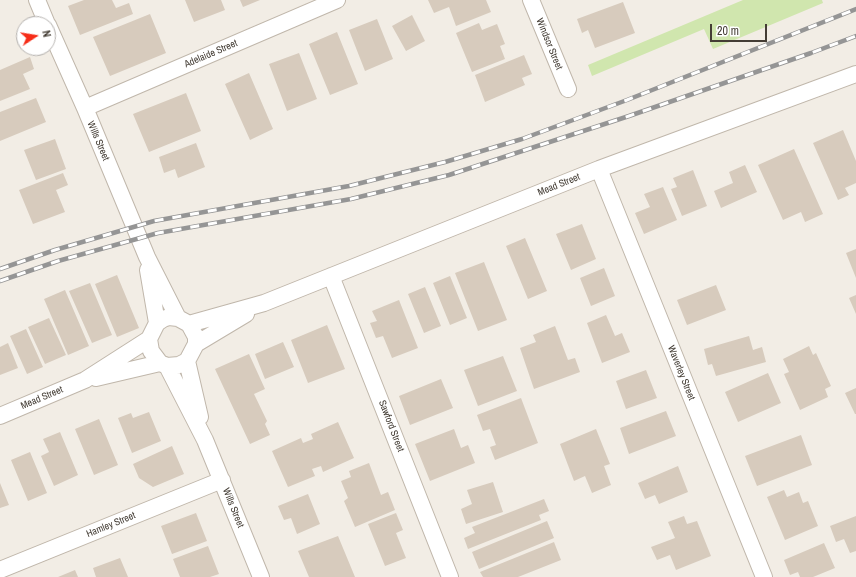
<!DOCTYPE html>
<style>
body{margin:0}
#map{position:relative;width:856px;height:577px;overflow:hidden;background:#f2ede5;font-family:"Archivo Narrow",sans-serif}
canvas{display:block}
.north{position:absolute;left:16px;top:16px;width:40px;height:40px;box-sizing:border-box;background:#fff;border:1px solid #b4b1ae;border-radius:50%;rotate:78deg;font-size:11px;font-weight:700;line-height:16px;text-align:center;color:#443d35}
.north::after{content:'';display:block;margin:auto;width:14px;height:18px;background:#f62d18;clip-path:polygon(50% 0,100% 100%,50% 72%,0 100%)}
.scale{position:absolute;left:710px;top:24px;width:57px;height:18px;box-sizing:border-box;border:2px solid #443d35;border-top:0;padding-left:5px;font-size:12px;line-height:14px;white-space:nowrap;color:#443d35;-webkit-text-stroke:3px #fff;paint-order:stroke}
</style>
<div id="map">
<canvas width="856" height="577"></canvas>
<div class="north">N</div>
<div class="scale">20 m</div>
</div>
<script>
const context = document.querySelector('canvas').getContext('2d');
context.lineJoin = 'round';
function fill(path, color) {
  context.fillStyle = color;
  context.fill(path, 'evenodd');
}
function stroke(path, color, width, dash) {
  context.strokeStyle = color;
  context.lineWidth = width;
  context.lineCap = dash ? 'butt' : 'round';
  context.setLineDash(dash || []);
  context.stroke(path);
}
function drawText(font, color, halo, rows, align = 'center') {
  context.font = font + ' "Archivo Narrow",sans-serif';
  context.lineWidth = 3.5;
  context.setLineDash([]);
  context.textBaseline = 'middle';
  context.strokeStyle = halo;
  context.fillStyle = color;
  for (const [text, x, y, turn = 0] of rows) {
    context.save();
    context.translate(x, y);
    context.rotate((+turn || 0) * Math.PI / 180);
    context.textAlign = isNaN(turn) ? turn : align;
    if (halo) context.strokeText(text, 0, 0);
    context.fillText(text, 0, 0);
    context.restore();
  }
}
fill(new Path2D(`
 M743 0H822L823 3 713 49 704 29 592 76 588 65Z`), '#d0e6ae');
fill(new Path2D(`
 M84 0H112L116 8 129 3 133 14 80 35 68 6Z
 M185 0H221L225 10 194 22Z
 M240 0H260L243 7Z
 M428 0H486L491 12 456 26 449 7 434 13Z
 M623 2 635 33 595 48 588 30 582 33 577 19Z
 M150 14 166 53 110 76 93 37Z
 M412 15 425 41 406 51 392 26Z
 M377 19 393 59 365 71 349 30Z
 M479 23 482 30 497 24 505 44 500 46 505 59 472 72 456 33Z
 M337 32 358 84 330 95 309 44Z
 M299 53 317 99 287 111 269 64Z
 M524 55 532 74 522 78 525 85 485 102 475 75Z
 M30 57 34 69 23 74 30 89 0 101V70Z
 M249 73 273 129 250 140 225 84Z
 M186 93 201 131 149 152 133 114Z
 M36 98 46 122 0 141V112Z
 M843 130 856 161V183L845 188 849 195 838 200 813 143Z
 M55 139 66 169 36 180 24 150Z
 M196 143 205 167 178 178 175 169 164 173 159 157Z
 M794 149 823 214 805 222 801 212 783 220 758 165Z
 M745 165 757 192 721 208 714 191 733 183 729 172Z
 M693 170 707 206 682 216 671 189 677 187 673 178Z
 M63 173 68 185 56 190 65 212 33 224 19 190Z
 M663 187 677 220 644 234 635 213 650 207 644 194Z
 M582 224 596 259 571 270 556 234Z
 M525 238 547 291 528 299 506 246Z
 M856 249V278L846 253Z
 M484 262 507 320 478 331 455 273Z
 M604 268 615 296 591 306 580 278Z
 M117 275 139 328 117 337 95 284Z
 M450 276 467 318 450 325 433 283Z
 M90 283 112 335 92 343 69 291Z
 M716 285 726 310 687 325 677 300Z
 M425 287 441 326 424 333 408 294Z
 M65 290 89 346 68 355 44 299Z
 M856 295V314L849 298Z
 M399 300 418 348 392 358 383 336 376 338 370 323 377 321 372 311Z
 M606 315 615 336 622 333 630 352 602 363 587 323Z
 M49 318 66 355 45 364 28 327Z
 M327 325 345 369 308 383 291 340Z
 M555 326 568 360 575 358 580 372 534 389 520 348 536 342 533 335Z
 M26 329 43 367 27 374 10 336Z
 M749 336 753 350 762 347 766 362 716 376 712 364 708 365 704 349Z
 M283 342 294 367 265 379 255 354Z
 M8 343 18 368 0 375V347Z
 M809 346 813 355 816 353 831 386 825 389 828 397 800 410 784 374 789 372 783 359Z
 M249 354 265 389 254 394 267 421 265 424 270 435 250 444 215 369Z
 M503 356 517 391 478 406 464 370Z
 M646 370 657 398 626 409 616 381Z
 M768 373 781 403 738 422 725 392Z
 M441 379 453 408 410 425 399 396Z
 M856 388V414H855L845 393Z
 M521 398 538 443 495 460 490 447 496 445 490 429 483 431 477 415Z
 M666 411 676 436 629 454 620 428Z
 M149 412 161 441 132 453 118 418 131 413 133 418Z
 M99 419 118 465 94 475 75 429Z
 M338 422 354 458 323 472 321 466 312 469 315 476 288 487 272 451 301 438 303 443 313 439 311 434Z
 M454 429 461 448 468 445 475 463 430 481 415 444Z
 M596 429 610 464 604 466 611 485 592 493 585 476 574 481 560 444Z
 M60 432 78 475 54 486 41 456 49 452 43 439Z
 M801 435 812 465 757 486 745 456Z
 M172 446 184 474 153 487 139 478 133 464Z
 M30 452 47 493 28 501 11 460Z
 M369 463 381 495 388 492 395 510 355 527 344 501 348 498 341 481 351 477 349 471Z
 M678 466 688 492 659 504 655 495 645 499 638 483Z
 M493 482 503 512 466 524 461 509 472 504 467 490Z
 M0 483 9 505 0 508Z
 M784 490 787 497 799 492 803 503 808 501 818 526 785 540 767 497Z
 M308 494 320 524 297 534 291 518 284 520 278 506Z
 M544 499 549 511 539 515 541 520 468 549 464 538 475 533 472 527Z
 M196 513 207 541 172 554 161 526Z
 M396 513 403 530 396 533 406 558 385 566 368 524Z
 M684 516 687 524 697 521 711 556 676 570 670 555 657 560 651 547 675 538 668 522Z
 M856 516V551L850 553 844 539 836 542 830 526Z
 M547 521 554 538 479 569 472 552Z
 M338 536 355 577H309L298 551Z
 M554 542 561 560 518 577H483L480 572Z
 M824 543 835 568 813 577H800L798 572 790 575 784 560Z
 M208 546 219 574 210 577H180L173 559Z
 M120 558 128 577H96L93 568Z
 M75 570 78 577H58Z`), '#d7cbbd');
const street = new Path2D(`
 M37 0 47 24
 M531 0 568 89
 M48 25 85 108 147 257 178 318
 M85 108 337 0
 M599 169 764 577
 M148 270 157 323
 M331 276 450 577
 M169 317 178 318 189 324 196 337V344L187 361 179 365 167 366 160 363 151 351 149 339 157 323 163 319Z
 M189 324 264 303 599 169 856 74
 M196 344 246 314
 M187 361 200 417
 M167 366 205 440 261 577
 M96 378 160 363
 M0 416 85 380 149 339
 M0 570 222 480`);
stroke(street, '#c0b7ab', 18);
stroke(street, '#fff', 16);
const rail = new Path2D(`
 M0 269 55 250 154 221 349 186 445 162 522 139 627 100 856 9
 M0 281 58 261 158 233 351 199 449 175 629 116 811 53 856 36`);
stroke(rail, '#959595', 4.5);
stroke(rail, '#fff', 3, [9]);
drawText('10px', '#443d35', '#fff', [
 ["Windsor Street",549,44,68],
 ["Adelaide Street",211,54,-23],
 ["Wills Street",98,141,67],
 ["Mead Street",559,185,-22],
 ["Waverley Street",681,373,68],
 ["Mead Street",42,398,-23],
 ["Sawford Street",391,426,69],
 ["Wills Street",233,508,68],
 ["Hamley Street",111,525,-22]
]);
</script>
